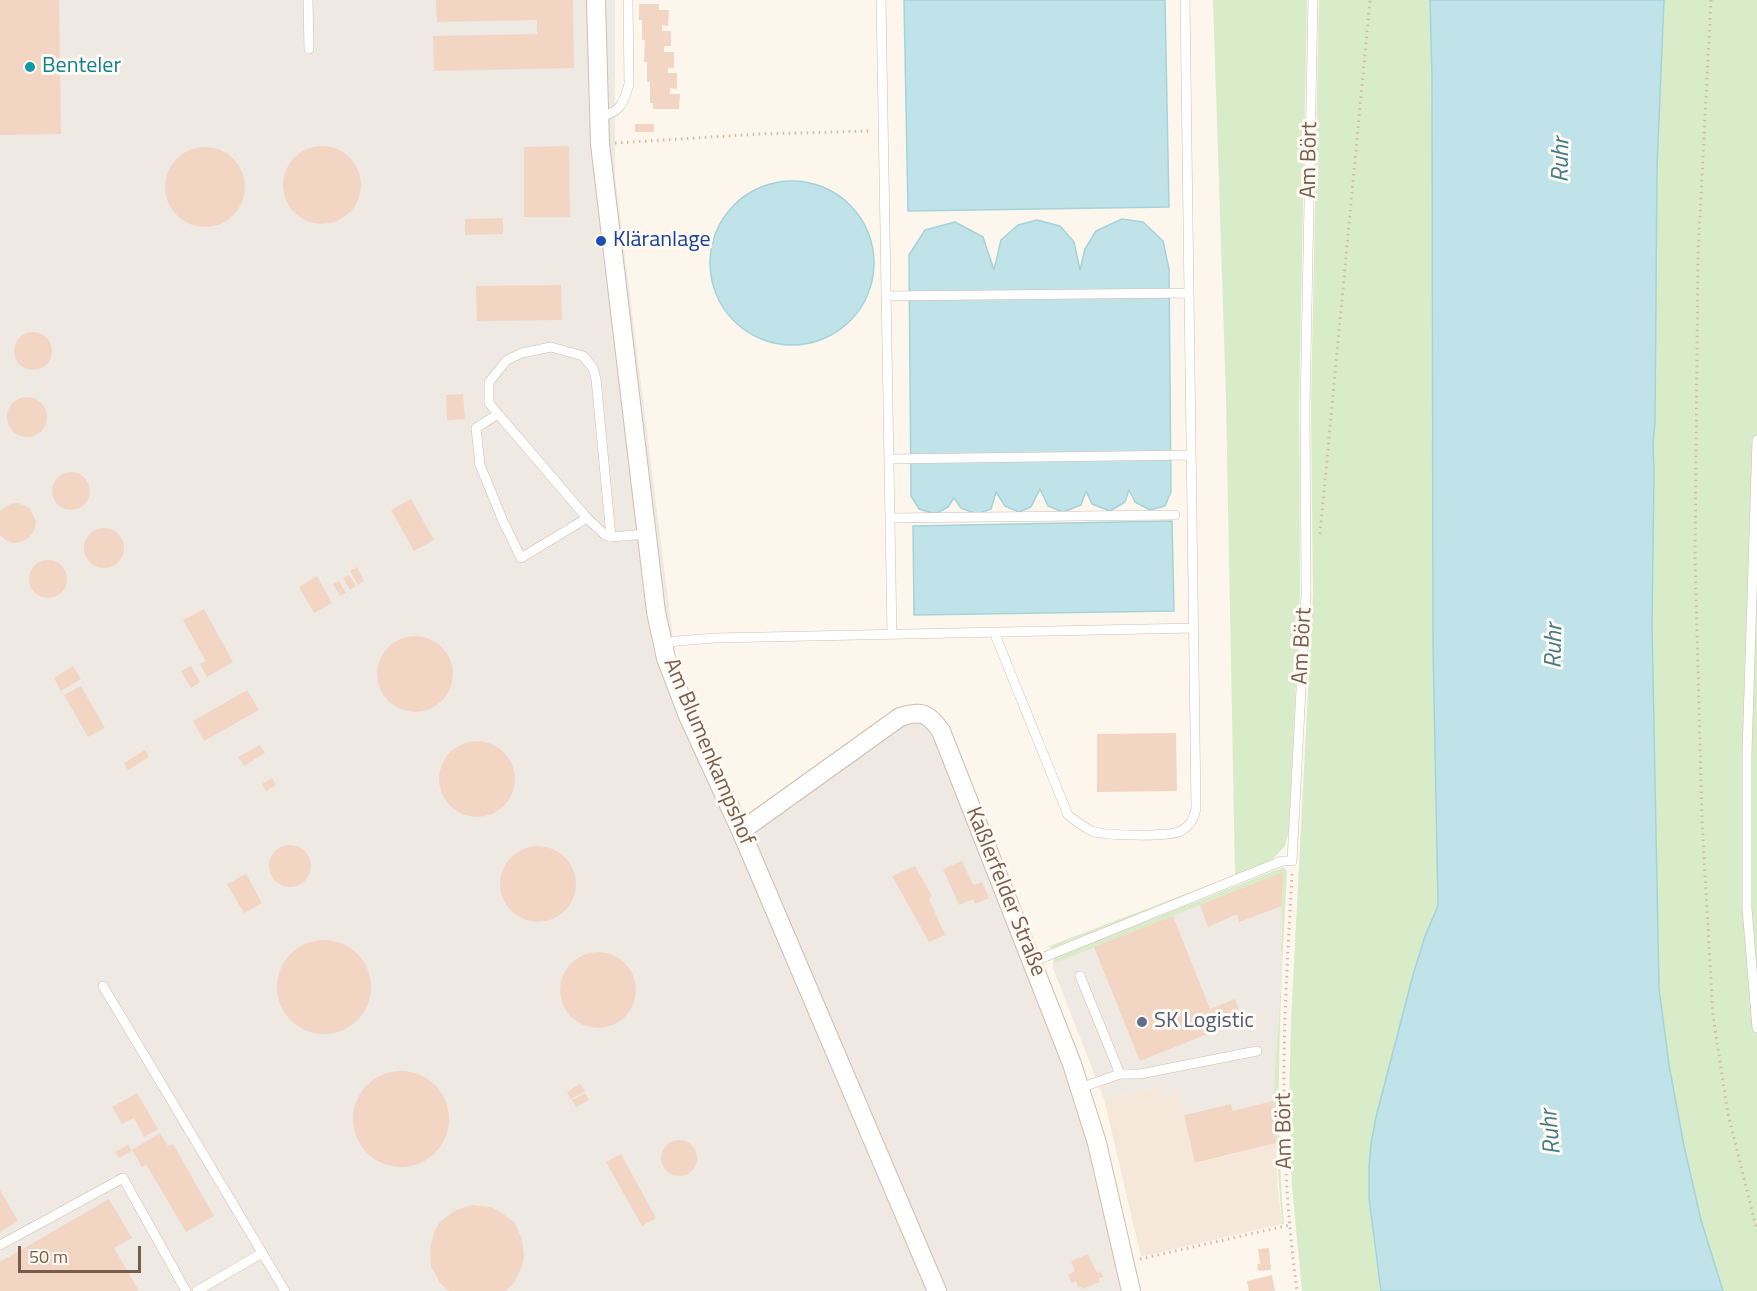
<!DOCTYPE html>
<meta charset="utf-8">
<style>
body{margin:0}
#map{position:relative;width:1757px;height:1291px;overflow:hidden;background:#fdf6ec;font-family:"Titillium Web",sans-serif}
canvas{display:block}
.scale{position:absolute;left:18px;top:1246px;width:123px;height:27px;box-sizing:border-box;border:3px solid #7a5c4d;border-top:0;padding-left:8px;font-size:18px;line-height:21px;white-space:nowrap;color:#7a5c4d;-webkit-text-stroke:4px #fffaf3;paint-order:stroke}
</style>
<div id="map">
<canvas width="1757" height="1291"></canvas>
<div class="scale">50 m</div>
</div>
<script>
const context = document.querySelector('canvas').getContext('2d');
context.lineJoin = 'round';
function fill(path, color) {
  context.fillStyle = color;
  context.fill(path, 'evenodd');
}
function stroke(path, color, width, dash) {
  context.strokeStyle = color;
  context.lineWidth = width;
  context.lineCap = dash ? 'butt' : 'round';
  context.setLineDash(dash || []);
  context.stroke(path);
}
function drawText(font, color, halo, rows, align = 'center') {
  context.font = font + ' "Titillium Web",sans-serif';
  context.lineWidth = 6;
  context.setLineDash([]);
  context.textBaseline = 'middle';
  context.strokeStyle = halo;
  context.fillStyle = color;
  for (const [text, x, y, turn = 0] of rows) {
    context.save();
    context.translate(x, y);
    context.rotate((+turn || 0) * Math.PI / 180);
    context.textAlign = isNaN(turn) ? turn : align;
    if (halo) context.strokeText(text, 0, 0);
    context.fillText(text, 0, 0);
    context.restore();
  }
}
fill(new Path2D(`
 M1159 1087 1181 1100 1196 1163 1276 1143 1278 1188 1282 1224 1141 1257 1104 1099Z`), '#f5e8da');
fill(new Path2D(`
 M0 0H615V176L680 695 741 831 900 717 931 718 1086 1105 1130 1291H0Z
 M1283 872 1281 950 1283 952 1273 1101 1276 1143 1243 1151 1231 1104 1184 1115 1181 1100 1172 1095 1161 1097 1159 1087 1104 1099 1053 968V964Z`), '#efe9e4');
fill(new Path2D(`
 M1213 0H1307L1299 407 1300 596 1289 831 1285 846 1271 861 1053 948 1047 947 1235 875 1226 399Z
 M1319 0H1430L1432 78 1433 645 1438 906 1425 936 1413 975 1376 1117 1371 1144 1369 1167V1198L1381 1291H1302L1292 1187 1289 1104 1291 1021 1313 595 1311 408Z
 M1663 0H1757V1291H1723L1701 1220 1683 1142 1669 1065 1659 988 1652 625 1654 472 1653 444 1655 422 1657 167Z
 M1284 867 1287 871C1281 989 1274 1106 1284 1224H1282L1273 1101 1283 953 1281 950 1283 872 1053 964 1054 959 1056 957Z`), '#d8ecc9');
const water = new Path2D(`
 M904 0H1165L1169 207 908 211Z
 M1430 0H1664L1657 167 1655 422 1653 444 1654 472 1652 625 1659 988 1669 1065 1684 1146 1701 1220 1723 1291H1381L1369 1198V1167L1371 1144 1376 1117 1413 975 1425 936 1438 906 1433 645 1432 78Z
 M710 263a82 82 0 1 1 164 0a82 82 0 1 1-164 0Z
 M1122 219 1143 222 1163 241 1169 269 1171 492 1165 506 1150 510 1135 502 1129 490 1125 502 1110 511 1092 504 1086 491 1081 505 1063 512 1048 506 1040 489 1031 507 1019 512 1005 506 996 492 991 509 977 514 961 508 954 498 948 507 935 514 919 509 911 496 909 255 925 230 955 222 983 237 994 270 1001 240 1018 225 1037 220 1060 226 1074 242 1080 270 1085 249 1096 231Z
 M1172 521 1174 611 914 615 913 526Z`);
fill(water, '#bfe3e8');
stroke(water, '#a5d3da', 1.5);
fill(new Path2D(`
 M0 0H59L61 134 0 135Z
 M436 0H573L574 68 434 71 433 36 537 34V20L437 22Z
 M639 4H659V10H669L668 26 662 25V31H671V46H664V52H674V68H668V73H677V89L670 88V94H680L679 109H653V103H650V82H647V62H644L645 40H642V20H639Z
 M635 124H654V132H635Z
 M283 185a39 39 0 1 1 78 0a39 39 0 1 1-78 0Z
 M569 146 570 217H524V147Z
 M165 187a40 40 0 1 1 80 0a40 40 0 1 1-80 0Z
 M503 218V234L465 235V219Z
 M561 285 562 320 477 321 476 286Z
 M14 351a19 19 0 1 1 38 0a19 19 0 1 1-38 0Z
 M463 394 465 419 447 420 446 395Z
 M7 417a20 20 0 1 1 40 0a20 20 0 1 1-40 0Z
 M52 491a19 19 0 1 1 38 0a19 19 0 1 1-38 0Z
 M411 499 434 540 414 551 391 510Z
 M17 503 24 505 30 509 36 521 35 528 32 534 27 539 20 542 13 543 7 541 0 535V511L10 504Z
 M84 548a20 20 0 1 1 40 0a20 20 0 1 1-40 0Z
 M29 579a19 19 0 1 1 38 0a19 19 0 1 1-38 0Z
 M357 567 364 581 358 585 350 571Z
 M349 575 356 586 350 590 343 578Z
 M317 576 332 603 314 613 299 587Z
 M339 581 346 593 340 596 333 584Z
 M204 609 233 662 207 677 200 664 206 661 183 620Z
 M377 674a38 38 0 1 1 76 0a38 38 0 1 1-76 0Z
 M73 666 81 679 61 691 54 678Z
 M191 666 200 682 191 688 181 671Z
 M81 686 105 728 88 737 64 695Z
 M247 690 259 710 204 741 193 721Z
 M1176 733 1177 791 1097 792V734Z
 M439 779a38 38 0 1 1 76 0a38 38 0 1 1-76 0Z
 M260 745 265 753 244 766 238 757Z
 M145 750 149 757 128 770 124 763Z
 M272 778 276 785 266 791 262 784Z
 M269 866a21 21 0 1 1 42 0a21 21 0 1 1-42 0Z
 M500 884a38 38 0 1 1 76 0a38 38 0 1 1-76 0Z
 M962 861 973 885 982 882 989 898 975 904 973 899 959 905 943 869Z
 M915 866 932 896 929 899 945 935 929 942 892 876Z
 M1283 872 1282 906 1239 922 1237 914 1208 927 1200 905Z
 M246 874 262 903 244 913 227 884Z
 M1173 916 1210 1009 1235 999 1243 1020 1140 1061 1094 947Z
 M277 987a47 47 0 1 1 94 0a47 47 0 1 1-94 0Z
 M560 990a38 38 0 1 1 76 0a38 38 0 1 1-76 0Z
 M353 1119a48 48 0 1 1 96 0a48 48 0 1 1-96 0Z
 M580 1084 585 1091 571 1099 567 1092Z
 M137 1093 158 1129 144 1137 134 1118 122 1124 112 1107Z
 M585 1093 589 1100 576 1107 572 1100Z
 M1273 1101 1276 1143 1195 1163 1184 1115 1231 1104 1233 1111Z
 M160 1133 168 1146 173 1144 214 1216 186 1232 146 1164 142 1167 132 1150Z
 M661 1158a18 18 0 1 1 36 0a18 18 0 1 1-36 0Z
 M128 1145 132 1151 119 1158 115 1152Z
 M621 1154 656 1218 642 1226 606 1162Z
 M0 1190 18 1221 0 1232Z
 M109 1199 132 1238 114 1248 139 1291H0V1262Z
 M472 1205 491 1207 499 1211 514 1222 522 1239 524 1257 522 1266 514 1283 505 1291H449L440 1283 431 1266 430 1248 435 1230 440 1222 454 1211Z
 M1269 1248 1271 1270 1258 1271 1257 1264H1260L1258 1249Z
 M1088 1254 1097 1273 1101 1271 1103 1277 1099 1278 1100 1282 1082 1289 1081 1286 1078 1287 1076 1281 1072 1283 1068 1275 1075 1271 1071 1261Z
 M1272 1275 1275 1291H1249L1247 1281Z`), '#f3d5c3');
const lane = new Path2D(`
 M308 0 309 49
 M881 0 892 635
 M598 116C619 115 624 103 629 84L628 0
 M886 296 1189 293
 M498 414 489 403V382L507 360 522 353 551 347 583 356 593 368 596 379 611 537
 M1757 440 1747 753V908L1757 1028
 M889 459 1191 455
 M587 518 498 414 476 428 480 465 503 521 521 558 587 518 604 534 611 537 647 534
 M890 518 1175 515
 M994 632 1068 815C1076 821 1083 827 1092 831 1104 836 1170 837 1181 831 1191 825 1194 818 1196 808L1185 0
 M663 644 677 641 715 638 1194 628
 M1032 962 1282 861H1292L1306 594 1305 407 1313 0
 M1080 976 1120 1074
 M103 986 285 1291
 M1080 1088 1120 1074H1140L1257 1051
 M0 1245 123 1178 186 1291
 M197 1291 262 1253`);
const street = new Path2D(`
 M596 0 600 144 656 612 666 658 688 716 741 831 937 1291
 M741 831 900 717C922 710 928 713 941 731L1072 1064 1097 1143 1131 1291`);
stroke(lane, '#d1beb0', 10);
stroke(street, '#d1beb0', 20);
stroke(new Path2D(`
 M1711 0 1698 255 1695 556 1702 821 1713 1016 1728 1114 1757 1231
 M615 143 759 134 872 131
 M1320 534 1370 0
 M1292 874C1288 950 1283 1027 1284 1103 1284 1166 1289 1229 1297 1291
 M1140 1259 1290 1225`), '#d9b8a5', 3, [1.5, 4.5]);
stroke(lane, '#fff', 9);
stroke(street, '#fff', 18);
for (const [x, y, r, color] of [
 [30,67,6,"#0f9aa8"],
 [601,241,6,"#1a4fb4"],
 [1142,1022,6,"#5c6f8a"]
]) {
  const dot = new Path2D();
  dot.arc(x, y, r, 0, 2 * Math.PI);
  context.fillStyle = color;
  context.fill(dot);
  stroke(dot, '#fffaf3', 2);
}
drawText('22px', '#0d838f', '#fffaf3', [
 ["Benteler",42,67]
], 'left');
drawText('22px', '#7a5c4d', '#fffaf3', [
 ["Am Bört",1310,160,-89],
 ["Am Bört",1303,646,-87],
 ["Am Blumenkampshof",708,752,67],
 ["Kaßlerfelder Straße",1005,892,68],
 ["Am Bört",1285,1131,-91]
]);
drawText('22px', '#164399', '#fffaf3', [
 ["Kläranlage",613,241]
], 'left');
drawText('22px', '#4e5e75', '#fffaf3', [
 ["SK Logistic",1154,1022]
], 'left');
drawText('italic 24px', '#437c86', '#fffaf3', [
 ["Ruhr",1562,160,-89],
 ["Ruhr",1555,646,-89],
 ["Ruhr",1552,1132,-95]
]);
</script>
